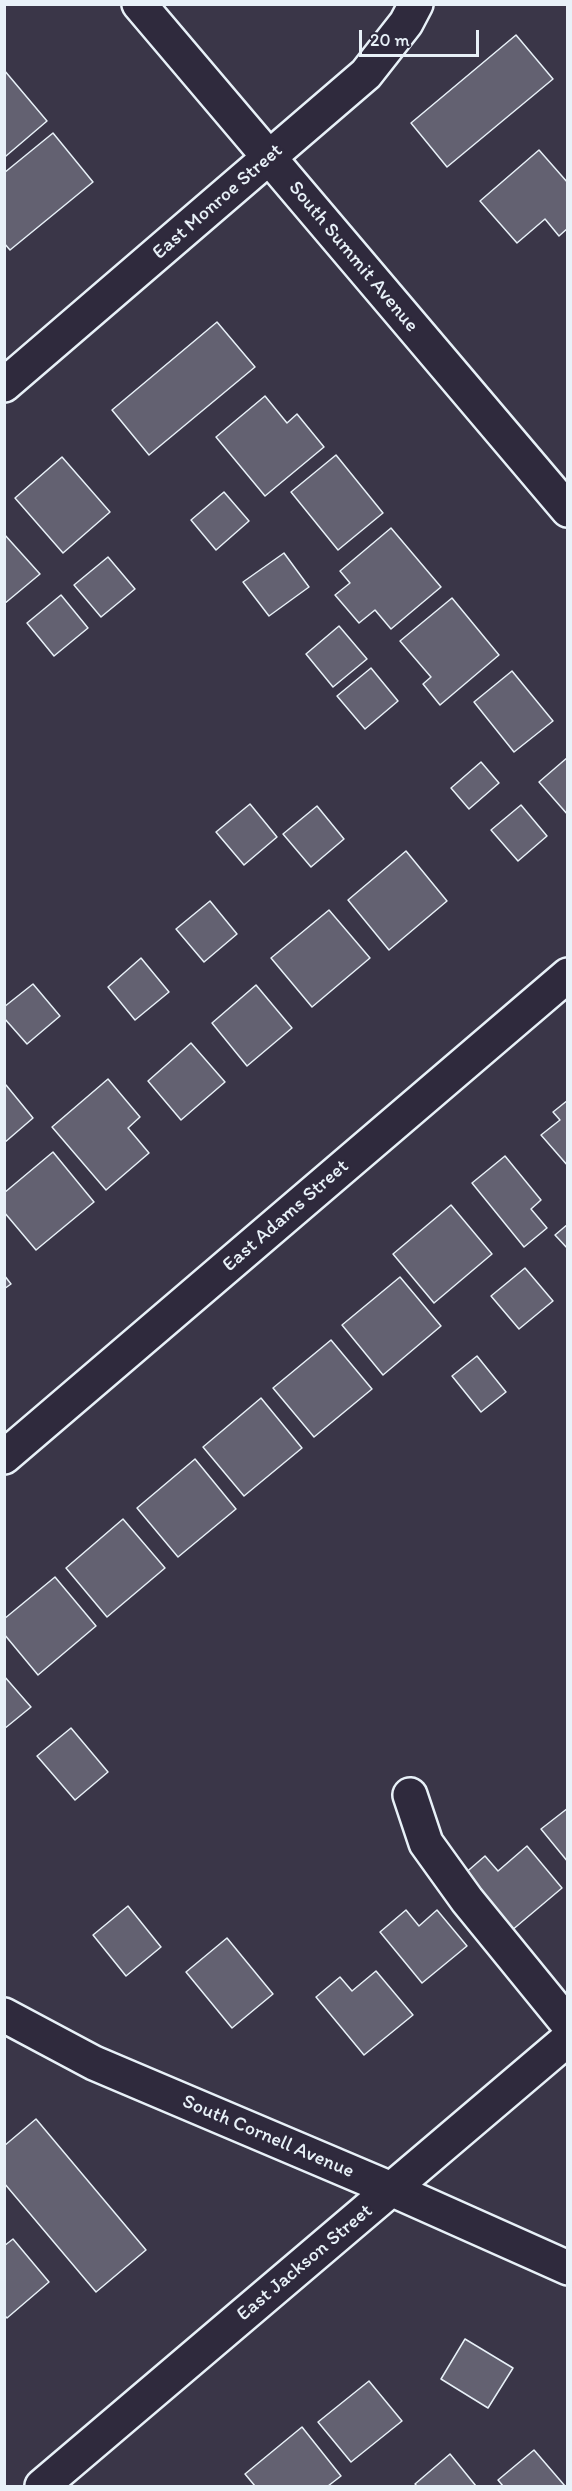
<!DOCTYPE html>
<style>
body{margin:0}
#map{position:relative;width:572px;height:2491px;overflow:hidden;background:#3a3648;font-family:Itim,sans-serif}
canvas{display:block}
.frame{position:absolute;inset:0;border:6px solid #e8f1f8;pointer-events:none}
.scale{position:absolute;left:359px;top:30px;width:120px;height:27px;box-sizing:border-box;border:3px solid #e8f1f8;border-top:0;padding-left:8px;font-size:18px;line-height:21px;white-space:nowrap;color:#e8f1f8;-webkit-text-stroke:4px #2f2a3d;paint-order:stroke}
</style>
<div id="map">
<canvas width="572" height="2491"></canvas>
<div class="frame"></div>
<div class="scale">20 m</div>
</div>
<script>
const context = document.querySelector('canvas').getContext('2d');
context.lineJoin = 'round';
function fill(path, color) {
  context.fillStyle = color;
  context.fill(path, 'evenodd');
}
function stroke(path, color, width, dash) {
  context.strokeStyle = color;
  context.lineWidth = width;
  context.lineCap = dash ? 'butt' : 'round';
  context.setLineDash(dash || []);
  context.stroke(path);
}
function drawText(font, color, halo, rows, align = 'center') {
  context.font = font + ' Itim,sans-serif';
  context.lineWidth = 5;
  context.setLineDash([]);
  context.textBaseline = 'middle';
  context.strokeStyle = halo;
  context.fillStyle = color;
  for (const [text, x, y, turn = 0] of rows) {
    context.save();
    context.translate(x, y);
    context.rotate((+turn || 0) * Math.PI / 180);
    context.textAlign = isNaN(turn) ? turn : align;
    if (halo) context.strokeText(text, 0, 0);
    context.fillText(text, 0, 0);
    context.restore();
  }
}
const building = new Path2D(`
 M516 35 553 79 447 167 411 123Z
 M4 70 47 121 6 156 4 154Z
 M53 133 93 182 10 250 4 243V173Z
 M539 150 568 183V228L559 236 545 219 517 243 480 201Z
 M217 322 255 367 149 455 112 410Z
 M265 396 287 423 297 414 324 447 265 496 216 437Z
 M336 455 383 513 338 550 291 492Z
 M62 457 110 512 63 553 15 498Z
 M224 492 249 521 216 550 191 520Z
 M391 528 441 587 391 629 375 610 359 623 335 595 350 583 340 571Z
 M4 534 40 574 4 604Z
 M284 553 309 587 269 616 243 582Z
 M108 557 135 589 101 617 74 585Z
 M61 595 88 628 54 656 27 623Z
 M452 598 499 655 440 705 423 684 431 677 400 641Z
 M339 626 367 659 333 687 306 654Z
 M371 668 398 701 365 729 337 696Z
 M512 671 553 721 514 752 474 702Z
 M568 757V815L539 782Z
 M481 762 499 783 469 809 451 788Z
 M250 804 277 837 244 865 216 832Z
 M521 805 547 836 518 861 491 830Z
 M317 806 344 839 311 867 283 834Z
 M406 851 447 901 389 950 348 900Z
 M210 901 237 934 204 962 176 929Z
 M329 910 370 958 312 1007 271 958Z
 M141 958 169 992 135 1020 108 987Z
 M33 984 60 1016 27 1044 4 1018V1007Z
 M256 985 292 1028 247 1066 212 1023Z
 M191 1043 225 1082 181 1120 148 1081Z
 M108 1079 140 1117 128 1128 149 1153 106 1190 52 1127Z
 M6 1085 33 1118 4 1143V1086Z
 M568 1100V1166L541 1135 560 1120 553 1112Z
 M53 1152 94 1202 36 1250 4 1212V1193Z
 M505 1156 541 1200 531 1209 547 1228 524 1247 472 1183Z
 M451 1205 492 1254 434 1303 393 1254Z
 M568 1224V1249L555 1235Z
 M525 1268 553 1301 519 1329 491 1296Z
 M4 1275 11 1284 4 1289Z
 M400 1277 441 1326 383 1375 342 1325Z
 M331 1340 372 1389 314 1437 273 1388Z
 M477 1356 506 1392 481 1412 452 1376Z
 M261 1398 302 1448 244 1496 203 1447Z
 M195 1459 236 1509 178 1557 137 1508Z
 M123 1519 165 1568 107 1617 66 1568Z
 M55 1577 96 1626 38 1675 4 1634V1619Z
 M4 1676 31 1707 4 1729Z
 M71 1728 108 1772 75 1800 37 1756Z
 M568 1808V1862L541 1829Z
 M527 1846 562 1888 511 1931 463 1875 485 1856 498 1871Z
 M128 1906 161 1947 126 1976 93 1935Z
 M406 1910 419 1926 437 1910 467 1946 422 1983 380 1932Z
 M227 1938 273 1994 232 2028 186 1972Z
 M376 1971 413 2015 364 2055 316 1997 340 1977 352 1991Z
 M36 2119 146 2250 96 2292 4 2183V2146Z
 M13 2239 49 2282 7 2318 4 2315V2246Z
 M465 2339 513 2368 488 2408 441 2379Z
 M369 2381 402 2421 351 2462 318 2422Z
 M302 2427 341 2476 328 2486H255L245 2474Z
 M534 2450 565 2486H503L498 2480Z
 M450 2454 476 2486H417L415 2484Z`);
fill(building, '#636171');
stroke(building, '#e8f1f8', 1.5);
const minor = new Path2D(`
 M139 4 568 510
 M4 385 366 74 406 23 416 4
 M4 1457 568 975
 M410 1795 426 1843 467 1900 568 2024
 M4 2015 94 2063 391 2189 568 2268
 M42 2486 568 2039`);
stroke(minor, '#e8f1f8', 38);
stroke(minor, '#2f2a3d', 33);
drawText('20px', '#e8f1f8', '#2f2a3d', [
 ["East Monroe Street",218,202,-41],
 ["South Summit Avenue",353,257,50],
 ["East Adams Street",286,1216,-41],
 ["South Cornell Avenue",268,2137,23],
 ["East Jackson Street",305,2263,-40]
]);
</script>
